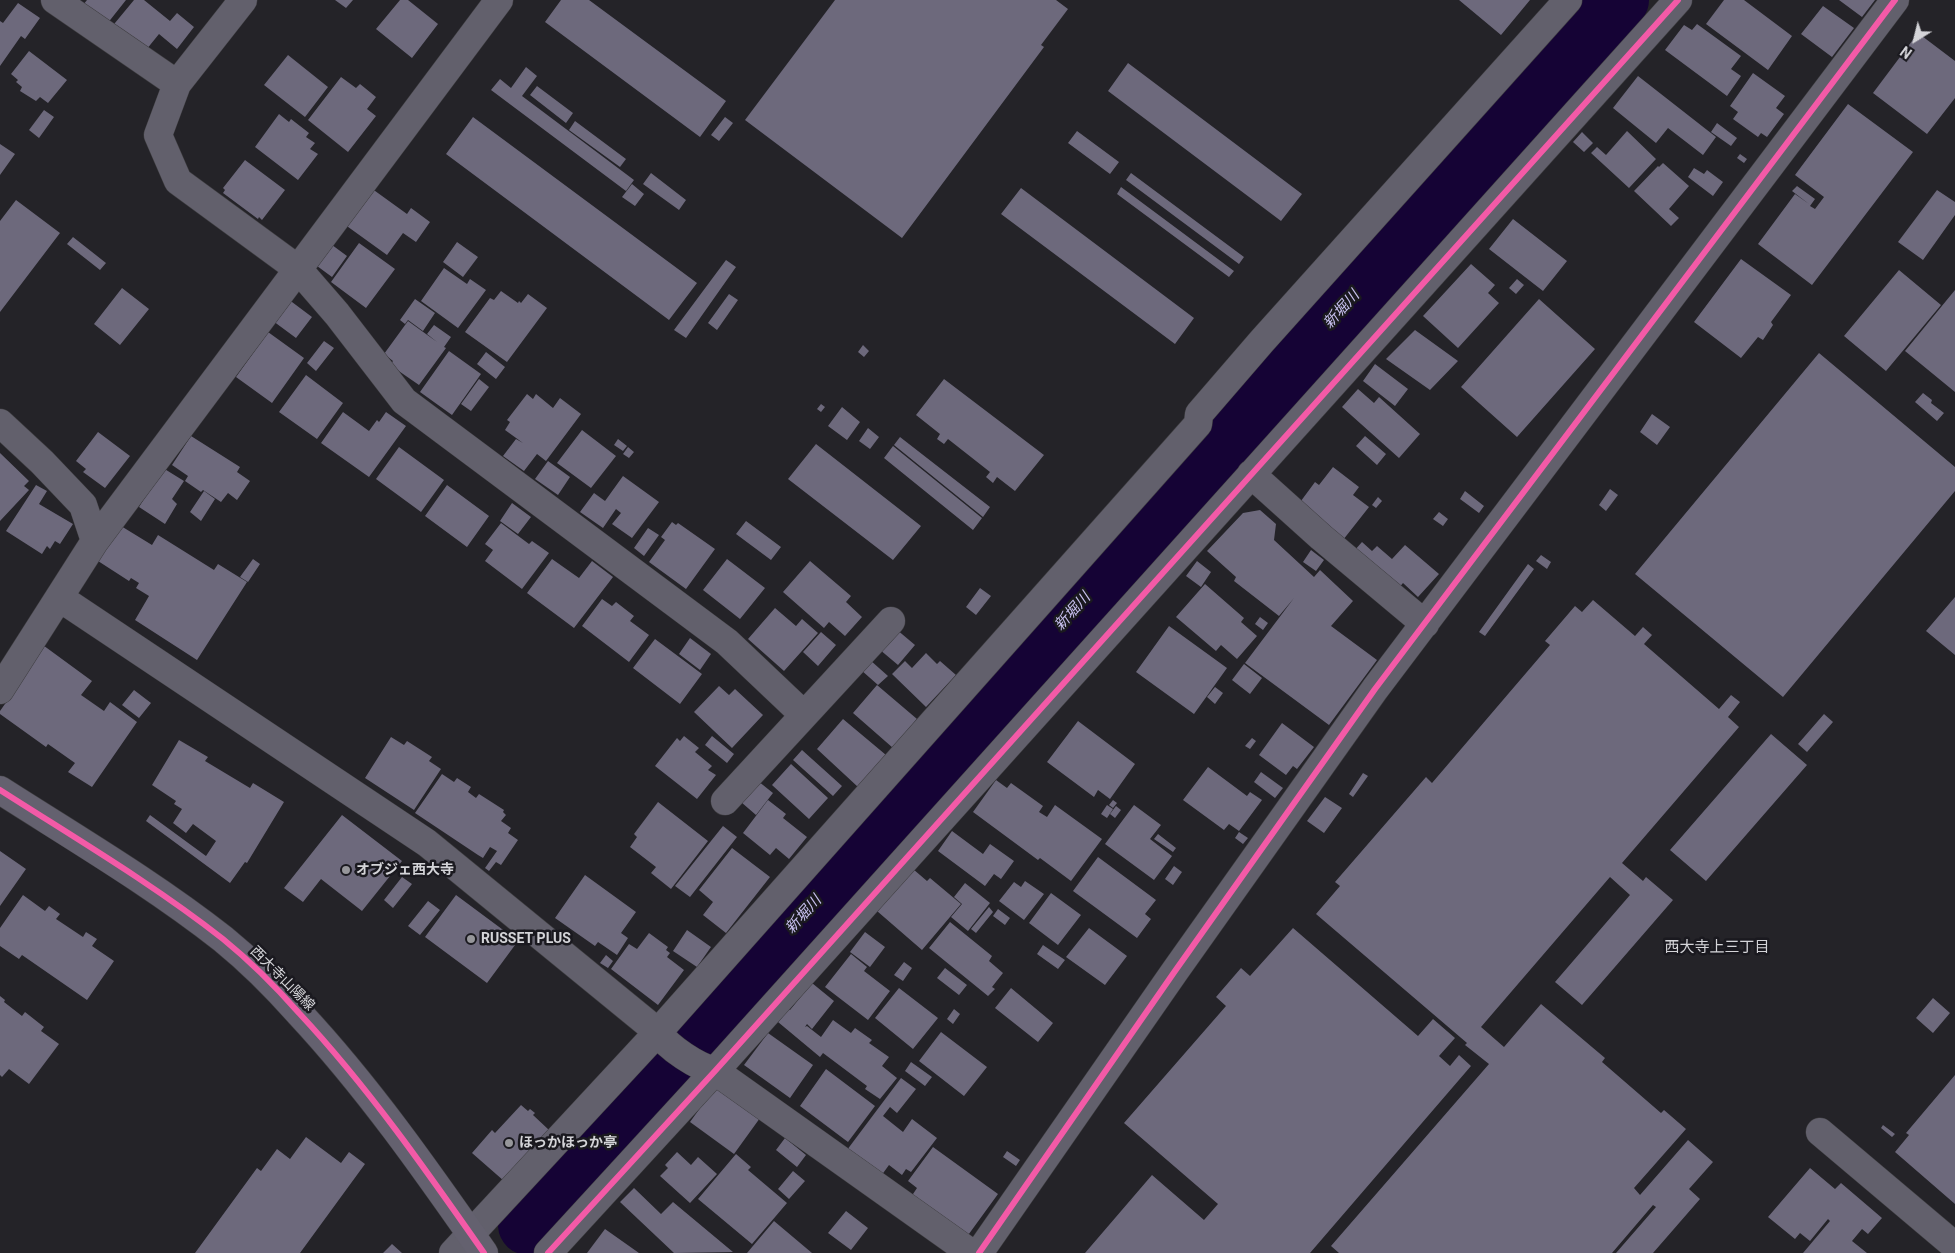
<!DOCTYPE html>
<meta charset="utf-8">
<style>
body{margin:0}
#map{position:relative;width:1955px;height:1253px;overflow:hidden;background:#242328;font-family:Roboto,sans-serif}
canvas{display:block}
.north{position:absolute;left:1890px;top:15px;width:50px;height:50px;-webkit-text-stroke:4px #1a191f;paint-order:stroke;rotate:216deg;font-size:14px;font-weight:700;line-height:20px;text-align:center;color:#d4d4d8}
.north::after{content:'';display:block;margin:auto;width:18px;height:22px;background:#d4d4d8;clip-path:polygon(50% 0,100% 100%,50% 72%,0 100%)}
</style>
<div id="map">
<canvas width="1955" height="1253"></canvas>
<div class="north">N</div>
</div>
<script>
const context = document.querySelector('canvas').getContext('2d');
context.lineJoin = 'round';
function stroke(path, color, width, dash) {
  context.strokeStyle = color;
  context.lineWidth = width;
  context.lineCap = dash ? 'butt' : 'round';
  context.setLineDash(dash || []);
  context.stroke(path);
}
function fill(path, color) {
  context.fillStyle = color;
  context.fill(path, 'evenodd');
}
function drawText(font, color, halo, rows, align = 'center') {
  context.font = font + ' Roboto,"Noto Sans JP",sans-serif';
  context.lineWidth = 5;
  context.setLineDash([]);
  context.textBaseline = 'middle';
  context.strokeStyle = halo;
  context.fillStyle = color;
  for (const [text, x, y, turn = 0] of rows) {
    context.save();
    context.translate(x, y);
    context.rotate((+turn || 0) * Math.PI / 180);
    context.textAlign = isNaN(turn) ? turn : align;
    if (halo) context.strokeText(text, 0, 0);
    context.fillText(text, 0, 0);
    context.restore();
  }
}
stroke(new Path2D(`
 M695 1039 710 1050`), '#150335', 10);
stroke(new Path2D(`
 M528 1225 1619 0`), '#150335', 60);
fill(new Path2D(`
 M87 0H126L107 24 83 5Z
 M134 0H144L170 21 177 13 194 27 177 49 159 34 142 55 110 29Z
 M335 0H353L346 8Z
 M400 0H408L438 24 412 58 376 29Z
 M561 0H589L726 101 700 137 545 22Z
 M835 0H1056L1068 9 1041 45 1044 47 902 238 745 120Z
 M1459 0H1530L1501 35Z
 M1724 0H1744L1792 36 1768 70 1706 24Z
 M1839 0H1875L1862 17Z
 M18 3 40 18 25 39 21 36 0 66V21L3 23Z
 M1823 6 1854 28 1832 57 1801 34Z
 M1697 24 1741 56 1731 69 1741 76 1727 96 1665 50 1684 25 1692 30Z
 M1918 33 1955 61V98L1927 134 1873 93Z
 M29 51 67 80 48 103 40 97 36 101 20 91 22 87 16 82 18 80 11 74Z
 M288 55 328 87 305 117 264 85Z
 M1128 63 1302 194 1281 221 1108 91Z
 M526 67 537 76 522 96 634 180 626 191 491 90 500 79 511 88Z
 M1753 73 1785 96 1776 108 1784 114 1767 137 1761 133 1758 137 1733 119 1738 112 1730 106Z
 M1638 76 1716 137 1703 155 1668 128 1656 143 1613 108Z
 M341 77 356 88 360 84 376 97 367 109 376 116 348 152 308 120Z
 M537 86 573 113 566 123 530 95Z
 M1848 104 1913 152 1812 285 1758 244 1795 194 1809 204 1792 191 1797 186 1815 199 1810 206 1815 209 1824 197 1795 175Z
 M44 110 54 117 39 138 29 130Z
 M279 114 289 122 291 119 309 133 306 137 315 143 310 149 318 154 298 180 255 147Z
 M473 117 697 283 669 320 446 154Z
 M725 117 733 123 719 141 711 135Z
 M575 121 626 159 620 167 569 130Z
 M1717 123 1737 138 1731 146 1711 132Z
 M1077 131 1119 162 1110 174 1068 143Z
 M1627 131 1656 159 1629 188 1591 153 1597 147 1606 155Z
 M1582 132 1593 143 1584 152 1573 142Z
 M0 144 15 154 0 175Z
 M1740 154 1747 159 1744 163 1737 158Z
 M245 160 285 190 262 220 259 217 258 219 223 193 225 190 223 188Z
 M1663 163 1689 186 1669 209 1679 218 1671 226 1634 191 1658 166 1659 167Z
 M1694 168 1704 174 1707 170 1723 182 1713 196 1688 177Z
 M651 173 686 200 679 210 643 184Z
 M1131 173 1244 257 1239 264 1126 180Z
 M632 184 644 194 635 206 622 197Z
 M1121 187 1234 271 1229 277 1117 194Z
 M371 188 407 214 411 208 430 222 416 242 403 233 387 255 344 224Z
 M1021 188 1194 318 1175 344 1001 214Z
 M1937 190 1955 202V215L1923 260 1898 242Z
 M16 200 60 233 0 312V221Z
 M1513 219 1567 261 1543 291 1489 249Z
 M73 237 106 263 100 270 67 244Z
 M328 242 347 256 332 277 313 263Z
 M457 242 478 257 463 277 443 262Z
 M359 243 395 269 366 308 331 282Z
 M1741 259 1791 295 1771 322 1773 325 1763 340 1758 337 1741 358 1694 322Z
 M726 260 736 267 686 338 674 330Z
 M1471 264 1495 285 1488 293 1499 303 1458 348 1423 316Z
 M444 268 467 284 470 279 486 290 458 328 421 301Z
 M1899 270 1941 305 1886 371 1844 336Z
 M1517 279 1524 285 1516 294 1509 288Z
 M122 288 149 309 120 345 94 324Z
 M1955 290V392L1905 351Z
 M501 291 518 303 519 301 521 303 528 294 547 308 507 362 465 332 490 298 494 300Z
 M729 294 738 300 717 330 708 323Z
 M288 299 312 317 296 338 273 321Z
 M415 299 435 313 423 331 408 320 405 324 400 320Z
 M1539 299 1595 349 1517 437 1461 387Z
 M408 321 437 342 427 334 434 325 451 337 444 347 446 348 419 385 390 365 393 361 384 354Z
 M1415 330 1458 361 1430 390 1386 359Z
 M268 332 304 358 272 403 236 377Z
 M324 341 334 348 316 371 307 363Z
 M863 345 869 351 864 357 858 352Z
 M449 351 481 374 452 415 420 392Z
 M486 352 505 367 496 379 477 364Z
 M1819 353 1955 467V491L1783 697 1635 574Z
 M1375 364 1408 389 1395 406 1363 381Z
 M306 375 343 403 317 439 279 412Z
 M479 379 489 387 471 411 461 404Z
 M944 379 1044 455 1015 491 997 477 993 483 986 477 990 472 948 439 944 444 937 439 940 434 916 415Z
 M1358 389 1374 403 1379 397 1420 434 1399 458 1342 407Z
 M1923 393 1932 400 1931 403 1944 413 1937 421 1915 402Z
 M527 394 533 399 536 394 553 408 560 398 581 414 546 461 537 454 524 471 503 456 516 439 523 443 505 430 510 422 507 420Z
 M821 404 825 407 821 412 817 409Z
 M842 407 860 422 847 440 828 426Z
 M343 412 369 431 377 420 379 422 386 412 406 426 369 477 321 443Z
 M1652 414 1670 427 1657 445 1640 432Z
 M868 428 879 437 870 449 859 441Z
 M582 430 616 456 591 488 557 463Z
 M98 432 130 456 105 488 83 472 86 469 76 461Z
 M191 436 240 467 237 472 250 481 237 500 228 493 221 502 203 490 201 492 185 481 188 476 172 465Z
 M1365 436 1386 454 1377 465 1356 446Z
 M900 437 990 507 983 517 894 445Z
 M618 439 627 446 623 451 614 445Z
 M816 444 921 526 893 560 788 479Z
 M893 446 982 518 973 530 884 458Z
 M399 447 444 480 421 512 376 479Z
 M628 447 634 452 629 458 623 454Z
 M0 453 29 481 24 486 29 490 0 521Z
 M548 461 570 477 558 495 535 479Z
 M1333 467 1359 487 1353 495 1369 507 1343 540 1298 505 1315 482 1319 485Z
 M163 468 184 481 172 499 177 504 165 524 139 507Z
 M623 476 659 502 632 538 612 524 621 513 616 509 603 528 580 512 594 493 605 501Z
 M36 485 47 491 39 504 73 524 60 544 55 541 50 549 47 546 42 554 6 531Z
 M447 485 489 516 467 547 425 516Z
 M1610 489 1618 495 1606 511 1599 505Z
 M204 491 215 499 201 521 190 512Z
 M1465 491 1484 506 1479 513 1460 499Z
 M1378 497 1382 501 1376 508 1372 505Z
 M512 503 531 517 518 534 500 521Z
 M1260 510 1276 524 1274 540 1314 577 1320 570 1353 601 1331 626 1377 660 1329 725 1245 663 1294 598 1279 616 1234 581 1236 577 1207 551 1243 513Z
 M1439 512 1448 519 1443 526 1433 519Z
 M746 521 781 547 771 560 736 534Z
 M672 522 676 525 678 523 715 549 686 589 649 562 665 540 661 537Z
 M501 523 529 544 532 541 549 553 522 589 485 561 493 550 485 544Z
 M121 526 152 545 158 535 214 570 218 564 247 582 197 660 135 620 149 596 136 588 139 583 131 578 129 581 98 561Z
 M648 528 659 535 644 556 634 548Z
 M1362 542 1372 551 1377 546 1392 559 1405 545 1439 574 1418 597 1403 583 1397 590 1354 551Z
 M1311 550 1324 560 1316 571 1303 562Z
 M1541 555 1551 562 1547 569 1536 561Z
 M253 559 260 564 248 582 240 577Z
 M552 559 579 578 592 561 613 577 574 628 527 593Z
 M727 559 765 588 740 619 703 590Z
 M810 561 851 596 846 602 862 617 845 636 829 622 824 628 783 592Z
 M1197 561 1211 572 1201 587 1186 576Z
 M1528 564 1534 569 1485 636 1479 632Z
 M1205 584 1244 618 1241 622 1257 636 1237 659 1221 645 1216 651 1176 617Z
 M980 588 991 596 976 615 966 607Z
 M1955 597V655L1926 631Z
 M602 599 612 606 616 602 634 616 630 621 649 635 629 662 582 626Z
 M1593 600 1635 636 1643 627 1652 635 1644 644 1719 709 1731 695 1740 702 1728 717 1739 727 1622 863 1643 881 1646 877 1673 900 1582 1005 1555 982 1630 895 1610 877 1481 1027 1504 1047 1541 1004 1605 1058 1602 1062 1661 1113 1664 1110 1686 1129 1634 1188 1640 1195 1688 1140 1713 1162 1689 1189 1700 1199 1653 1253H1616L1656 1207 1653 1205 1612 1253H1339L1331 1246 1489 1064 1465 1045 1467 1043 1316 914 1340 886 1335 882 1426 777 1432 783 1550 645 1545 641 1575 606 1582 612Z
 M775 608 796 626 802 619 818 633 784 671 748 639Z
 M1260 617 1268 623 1263 630 1255 624Z
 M1169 626 1227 668 1194 714 1136 672Z
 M896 629 915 645 898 665 879 649Z
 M821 632 836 645 818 666 803 652Z
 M690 638 711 654 700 670 679 654Z
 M655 639 702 674 680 704 633 668Z
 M36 640 92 681 81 695 104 711 110 702 137 722 92 787 68 772 75 763 48 744 46 747 0 714V711L12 694Z
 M926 653 937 664 940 661 956 675 926 707 892 674 905 661 912 668Z
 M870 660 888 676 878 685 861 670Z
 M1244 664 1262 678 1250 694 1232 680Z
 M877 685 917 719 893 748 853 713Z
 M719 686 729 695 735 689 763 715 732 748 694 712Z
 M1215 687 1223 693 1215 704 1207 697Z
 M134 690 151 703 139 718 122 705Z
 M1824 714 1833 722 1807 752 1798 744Z
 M843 719 886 755 858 787 817 749Z
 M1078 721 1135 764 1110 799 1098 790 1094 797 1047 762Z
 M1282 723 1314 747 1297 769 1293 766 1286 775 1259 755Z
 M1771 734 1807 765 1706 881 1670 850Z
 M684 736 699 748 695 752 712 766 708 770 716 775 697 799 655 766 677 738 680 741Z
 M712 736 734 754 727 763 705 745Z
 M391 737 404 745 407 741 432 757 429 761 441 769 414 810 365 778Z
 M1252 738 1256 741 1250 749 1245 746Z
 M179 740 208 757 205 761 250 788 253 783 284 802 247 863 245 862 230 883 146 821 150 815 206 856 216 841 193 824 186 833 173 823 182 809 174 804 176 801 152 785Z
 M802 750 842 786 833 796 793 760Z
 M791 764 828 798 809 819 772 785Z
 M1208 767 1247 796 1250 792 1262 800 1239 831 1229 824 1224 830 1183 800Z
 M1261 772 1283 788 1275 798 1254 782Z
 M1363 773 1368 776 1353 797 1349 794Z
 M442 774 454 782 457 778 471 787 468 792 476 798 479 794 504 810 503 812 506 815 501 821 511 828 508 833 518 840 501 865 496 862 489 871 485 868 497 851 490 847 483 858 478 855 415 813Z
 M996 780 1007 788 1011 783 1043 806 1039 812 1047 817 1055 805 1102 839 1071 881 1040 858 1038 860 973 812Z
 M758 781 773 793 756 815 741 802Z
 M1325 797 1342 808 1324 833 1307 821Z
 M768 800 786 814 783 818 807 837 789 859 776 848 770 855 743 833Z
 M1113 800 1117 803 1113 808 1109 805Z
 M658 802 708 841 671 889 651 873 656 867 630 847 637 837 634 834Z
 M1107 805 1113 809 1107 818 1101 814Z
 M1134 805 1161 825 1150 839 1172 856 1154 880 1105 844Z
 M1116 806 1121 810 1115 818 1110 814Z
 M342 815 402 861 362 911 321 879 303 902 284 888Z
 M723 826 737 837 690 897 675 886Z
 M952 831 983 854 990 844 1014 861 1001 879 994 874 985 886 938 851Z
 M1239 832 1248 838 1243 844 1235 838Z
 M1158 834 1176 848 1173 852 1154 839Z
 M732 848 770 877 726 933 703 915 713 902 699 890Z
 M0 851 26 869 0 906Z
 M1098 857 1156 900 1145 914 1151 919 1137 938 1073 891Z
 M1174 866 1182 872 1173 885 1165 879Z
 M913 869 927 881 930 878 961 904 922 950 877 911Z
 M585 875 636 912 621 933 628 938 617 955 598 942 595 946 555 918Z
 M402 877 412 884 393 908 384 900Z
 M1025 881 1044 894 1024 920 999 901 1014 882 1021 887Z
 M965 883 990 903 968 931 951 917 962 904 954 897Z
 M1051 893 1081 915 1058 945 1029 923Z
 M23 895 45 911 49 906 60 914 56 919 83 937 86 932 97 939 92 946 114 961 87 1000 22 955 19 959 0 946V928Z
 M456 895 518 941 487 983 425 937Z
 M428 901 440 910 420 935 408 926Z
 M989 907 993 912 976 933 971 929Z
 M998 909 1010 918 1005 925 993 916Z
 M950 922 992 956 989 961 1003 973 992 987 995 989 988 996 929 948Z
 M1089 928 1127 956 1105 985 1066 957Z
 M1293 928 1418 1036 1433 1019 1455 1038 1439 1056 1450 1066 1459 1055 1471 1066 1310 1253H1085L1152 1175 1204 1220 1218 1204 1124 1123 1226 1006 1216 997 1241 968 1250 976Z
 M687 930 711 947 697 967 673 951Z
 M865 932 885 947 870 967 850 952Z
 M649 933 668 947 666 950 670 953 667 957 684 970 658 1005 611 969 629 944 637 949Z
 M1043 945 1065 960 1058 969 1037 954Z
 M851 954 867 967 864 971 890 991 868 1020 825 987Z
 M606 955 613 961 608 968 600 963Z
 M904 962 912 968 903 981 894 975Z
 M945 968 967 985 959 995 937 978Z
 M812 983 834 1001 812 1029 807 1024 805 1027 807 1026 821 1037 833 1020 851 1033 855 1028 872 1040 869 1043 889 1057 882 1066 897 1078 880 1099 865 1089 867 1086 823 1053 820 1057 778 1022 788 1009 790 1010Z
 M899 988 938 1018 913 1049 875 1018Z
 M1011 988 1053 1023 1038 1042 995 1008Z
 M0 996 5 1000 4 1002 22 1016 25 1012 44 1027 41 1031 59 1044 29 1084 9 1069 2 1077 0 1075Z
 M1933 998 1950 1013 1933 1033 1916 1018Z
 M954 1009 960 1014 953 1024 947 1019Z
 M941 1032 987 1067 964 1096 919 1061Z
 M768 1033 813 1065 790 1098 744 1065Z
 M911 1062 932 1077 925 1086 905 1071Z
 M826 1069 875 1106 848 1142 800 1106Z
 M1955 1075V1204L1895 1152 1909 1135 1906 1133Z
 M901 1078 916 1089 897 1113 890 1107 883 1116 903 1132 912 1119 937 1138 911 1172 906 1169 902 1175 889 1165 881 1176 847 1150Z
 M716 1086 760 1118 734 1154 690 1122Z
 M521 1105 528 1111 530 1109 535 1113 533 1115 549 1130 504 1181 472 1153 492 1130 495 1133Z
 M1883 1125 1895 1134 1892 1137 1881 1128Z
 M306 1137 341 1163 349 1152 365 1164 300 1253H195L257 1168 261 1171 277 1149 290 1159Z
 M785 1138 806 1155 797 1167 776 1150Z
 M933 1147 998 1194 966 1238 911 1197 917 1188 908 1181Z
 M1007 1151 1020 1160 1016 1166 1003 1157Z
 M677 1152 691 1165 698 1157 717 1174 690 1203 660 1176 668 1168 665 1165Z
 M736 1154 751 1167 748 1170 787 1203 752 1244 698 1199Z
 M1810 1168 1835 1189 1841 1183 1882 1218 1868 1234 1862 1229 1852 1241 1867 1253H1803L1830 1221 1828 1219 1810 1241 1800 1233 1795 1239 1768 1217Z
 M793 1171 805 1181 789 1199 778 1189Z
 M634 1188 661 1214 673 1202 733 1252 674 1253 620 1202Z
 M846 1211 868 1228 851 1250 828 1233Z
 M774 1221 812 1253H747Z
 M605 1229 639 1253H587Z
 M392 1244 402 1253H383Z`), '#6d697c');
const minor = new Path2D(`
 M55 0 177 84
 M243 0 177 84 158 135 178 181 298 269 337 314 404 401 727 642 804 715
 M0 423 42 462 83 505 95 541
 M1251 474 1321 537 1425 624
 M60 598 427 843 658 1032C668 1048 698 1067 715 1071L971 1253
 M0 690 95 541 499 0
 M725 801 891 621
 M1820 1132 1955 1246
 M453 1253 658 1032 1198 424 1199 414 1262 341 1568 0
 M548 1253 715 1071 1678 0
 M979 1253 1175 971 1375 689 1895 0`);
const major = new Path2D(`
 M0 790C75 838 153 884 223 939 250 961 276 987 299 1013 368 1087 426 1170 484 1253`);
stroke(minor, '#3e3d40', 29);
stroke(major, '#3e3d40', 29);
stroke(minor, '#62606c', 28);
stroke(major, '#64616f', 28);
stroke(new Path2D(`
 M0 790C75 838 153 884 223 939 250 961 276 987 299 1013 368 1087 426 1170 484 1253
 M548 1253 715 1071 1678 0
 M979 1253 1175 971 1375 689 1895 0`), '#f35aa7', 6);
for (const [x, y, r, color] of [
 [346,870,5,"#96969a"],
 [471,939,5,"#96969a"],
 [509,1143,5,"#96969a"]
]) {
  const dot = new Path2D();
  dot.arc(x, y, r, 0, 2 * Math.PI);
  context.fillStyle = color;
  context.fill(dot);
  stroke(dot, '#1a191f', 2);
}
drawText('bold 14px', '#d4d4d8', '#1a191f', [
 ["オブジェ西大寺",356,870],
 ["RUSSET PLUS",481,939],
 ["ほっかほっか亭",519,1143]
], 'left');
drawText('14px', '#d4d4d8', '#1a191f', [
 ["西大寺山陽線",282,979,45]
]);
drawText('italic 15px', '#c9c2f0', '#1a191f', [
 ["新堀川",1342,310,-48],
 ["新堀川",1073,612,-48],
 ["新堀川",804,915,-48]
]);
drawText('15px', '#d4d4d8', '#1a191f', [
 ["西大寺上三丁目",1717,948]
]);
</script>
